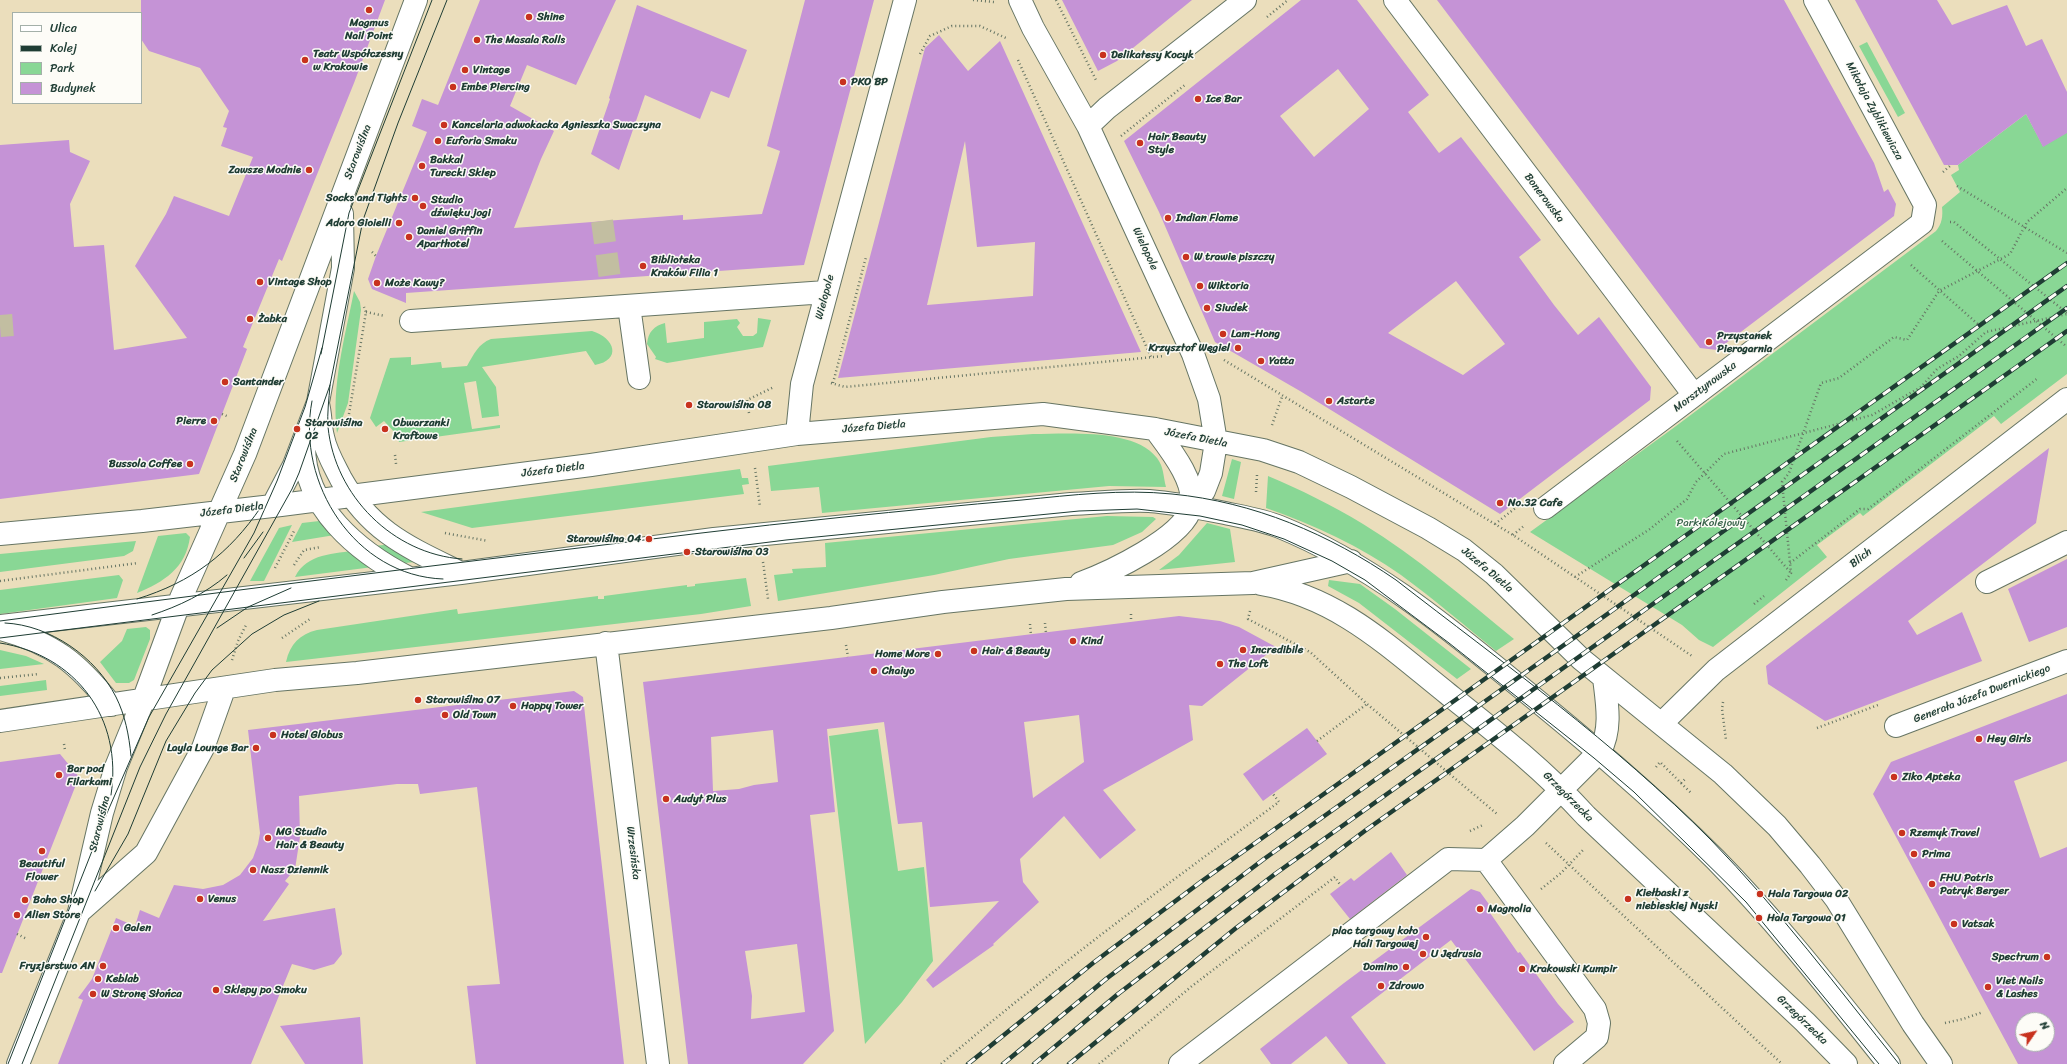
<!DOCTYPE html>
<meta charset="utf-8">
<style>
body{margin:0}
#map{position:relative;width:2067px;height:1064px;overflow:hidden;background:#ebdebc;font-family:Sriracha,sans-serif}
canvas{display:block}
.legend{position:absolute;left:12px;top:12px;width:130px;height:92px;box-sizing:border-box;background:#fdfcf7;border:1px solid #a4b0a9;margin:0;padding:5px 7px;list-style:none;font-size:12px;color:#1f3d34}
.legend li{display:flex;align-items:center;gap:8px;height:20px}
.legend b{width:20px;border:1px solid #a4b0a9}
.north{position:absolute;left:2015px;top:1012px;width:40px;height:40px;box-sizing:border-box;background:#fdfcf7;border:1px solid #a4b0a9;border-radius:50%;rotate:56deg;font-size:11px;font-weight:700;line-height:16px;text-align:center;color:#1f3d34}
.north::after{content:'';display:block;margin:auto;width:14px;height:18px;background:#c8321e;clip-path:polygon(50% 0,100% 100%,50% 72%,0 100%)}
</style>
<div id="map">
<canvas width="2067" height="1064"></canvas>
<ul class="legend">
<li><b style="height:5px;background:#fff"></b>Ulica</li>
<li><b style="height:5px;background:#1f3d34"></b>Kolej</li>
<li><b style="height:11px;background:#89d795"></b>Park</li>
<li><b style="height:11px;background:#c593d6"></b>Budynek</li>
</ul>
<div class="north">N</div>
</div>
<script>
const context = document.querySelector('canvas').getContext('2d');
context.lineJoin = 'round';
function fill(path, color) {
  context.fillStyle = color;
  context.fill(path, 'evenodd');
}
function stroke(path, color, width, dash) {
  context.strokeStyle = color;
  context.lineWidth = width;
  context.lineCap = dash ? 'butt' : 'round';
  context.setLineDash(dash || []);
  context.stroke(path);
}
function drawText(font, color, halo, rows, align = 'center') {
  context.font = font + ' Sriracha,sans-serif';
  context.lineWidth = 3;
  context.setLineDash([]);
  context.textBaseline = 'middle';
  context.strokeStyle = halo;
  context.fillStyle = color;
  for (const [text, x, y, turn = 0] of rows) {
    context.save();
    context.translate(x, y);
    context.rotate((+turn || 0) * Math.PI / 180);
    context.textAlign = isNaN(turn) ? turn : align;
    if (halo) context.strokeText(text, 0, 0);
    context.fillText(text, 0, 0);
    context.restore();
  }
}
fill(new Path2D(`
 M1867 42 1905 113 1898 117 1859 46Z
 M2026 114 2043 146 2067 132V374L2001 424 1994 416 1863 516 1860 513 1817 545 1827 557 1713 647 1699 640 1682 625 1530 532 1672 429 1936 231C1942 224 1943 216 1942 207L1960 192 1951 175 1959 170 1958 165Z
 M354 291 360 302 361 310 348 403 337 433C331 386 345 337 354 291Z
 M758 318 771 320 763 347 667 363 655 359 656 357 647 344C648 332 654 326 665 323L667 343 704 338V322L737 319 740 323 737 327 743 336H753L757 333Z
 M592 331C615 338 622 360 595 365L586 351 482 367 496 387 499 416 482 418 476 381 464 383 472 429 500 425V428L399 442 397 435 384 421 376 427 370 418 390 358 411 357V365L441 362 442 368 467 366C474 354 478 344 491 339Z
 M1033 434C1067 434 1134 428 1157 458 1164 467 1163 476 1166 487L1109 486 822 513 819 487 771 491 768 466 991 437Z
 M1232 459 1241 462 1234 499 1222 496Z
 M740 469 742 478H748L749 484 742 485 744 494 472 528 421 512Z
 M1268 476C1301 490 1332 505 1363 524 1417 557 1465 599 1514 639L1496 651C1465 626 1434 599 1401 575 1360 546 1314 525 1266 508Z
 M1107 516 1153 517 1156 519 1142 532 1113 545 1009 559 934 575 778 601 774 575 793 573 792 569 826 567 825 543Z
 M328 520 341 534 292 542 302 523Z
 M1207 523 1230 529 1235 562 1159 570 1179 555Z
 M292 525 264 581H250L279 528Z
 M186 533 190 537C186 568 164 582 137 593L158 536Z
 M136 541 133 551 124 556 0 572V554Z
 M395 544 415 562 405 563 373 546Z
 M358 550 373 567 295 577C307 553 334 554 358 550Z
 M119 575 123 580 117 598 0 614V590Z
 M746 578 751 606 701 614 286 662C290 644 300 634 317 630L457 609 458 614 598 596V599H604V596L687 585V587L695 586V584Z
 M1329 580 1360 584 1395 609 1471 669 1457 679 1359 603 1328 586Z
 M146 627 150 630V639L134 680 129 683H116L100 662 122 641 127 629Z
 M0 650 26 656 44 664 0 669Z
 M46 680 47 690 0 696V686Z
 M878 729 898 871 924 867 933 961 902 1002 865 1044 829 736Z`), '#89d795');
fill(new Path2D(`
 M141 0H385L354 83 282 261 279 259 243 347 247 349 199 474 0 499V145L69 140 70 152 90 161 70 204 74 247 104 245 114 350 187 338 135 266 166 214 174 196 229 216 253 157 221 146 227 128 223 127 229 111 200 68 149 51 141 39Z
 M480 0H616L576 85 527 65 510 106 554 131 541 159 514 228 683 215V220L762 214 780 151 767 146 805 0H874L804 265 406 293V303L372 289 368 279 376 256 427 132 412 126 422 99 438 105Z
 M1062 0H1192L1117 61 1098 71Z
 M1301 0H1357L1429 95 1408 112 1439 153 1461 137 1541 240 1519 257 1554 305 1578 335 1599 317 1651 387 1650 400 1500 514 1300 391 1215 342 1159 212 1124 141ZM1338 69 1369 109 1314 157 1280 116ZM1456 281 1505 344 1463 375 1388 333Z
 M1437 0H1784L1874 163 1884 192 1888 189 1896 204 1894 216 1717 350 1700 348Z
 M1855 0H1937L1952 25 2007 5 2026 46 2042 39 2067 92V133L2043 147 2026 114 1958 165H1944Z
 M637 5 747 50 729 98 711 91 700 119 645 95 619 170 591 154 610 99 609 98Z
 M939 35 968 71 1000 41 1141 352 838 378 925 48ZM965 141 977 247 1035 242 1033 296 927 305Z
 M2049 448 2036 523 1908 621 1917 635 1962 612 1982 661 1825 721 1768 684 1766 666Z
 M2067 559V627L2029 642 2008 589Z
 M1179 616 1220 621 1239 627 1276 647 1202 706 1189 705 1193 740 1103 790 1136 830 1100 859 1064 816 1020 859 1023 882 1039 902 993 944 994 945 933 988 926 980 999 901 930 907 922 822 898 824 884 722 827 729 835 812 810 815 834 1031 803 1064H688L643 682ZM1079 715 1084 762 1033 798 1024 722ZM773 730 778 782 754 785 739 789 713 791 711 737ZM797 944 805 1012 751 1019 752 996 745 951Z
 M574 691 583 697 624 1064H476L467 986 500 984 477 787 420 794 418 784H397L299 796 300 837 295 869 285 881 289 884 263 921 335 908 342 954 334 964 314 970 292 964 251 1064H58L83 1000 78 998 92 979 116 918 135 926 140 910 159 918 174 885 203 889 223 885 240 875 253 858 258 844 260 833 248 730Z
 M2067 694V761L2014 781 2040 858 2067 847V1064H2018L1873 794 1891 762ZM2023 1020H2047V1044H2023Z
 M1307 728 1327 754 1263 801 1243 774Z
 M60 754 79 777 2 973H0V762Z
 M1391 852 1407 875 1350 919 1330 894 1351 878 1354 881Z
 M1471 889 1480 892 1491 907 1488 910 1518 953 1520 952 1558 1004 1574 1022 1534 1051 1451 940 1351 1017 1386 1064H1348L1326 1036 1291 1064H1271L1260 1049 1344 983Z
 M360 1017 363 1064H305L280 1026Z`), '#c593d6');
stroke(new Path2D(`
 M602 221 610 279
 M0 326 13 325`), '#c2bea1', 22, [22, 11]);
const minor = new Path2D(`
 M1020 0 1033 28 1088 126 1193 354 1209 399 1216 442 1211 473 1204 491 1192 507
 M1395 0 1694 395
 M1088 126 1107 108 1245 0
 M629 306 639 378
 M411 321 826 292
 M318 404C321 415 320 426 323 437 326 452 334 465 341 479 371 532 408 547 461 573
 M797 434 802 384 905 0
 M304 444C303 507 358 552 409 578
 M273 505 294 465 318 402 343 268 342 214
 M1545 508 1922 223 1925 205 1815 0
 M0 534 142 521 281 505 591 465 797 434 1043 414 1155 429 1263 450 1299 462 1351 487 1428 528 1464 550 1494 574 1581 659 1723 774 1777 826 1810 865 1836 899 1913 1024 1941 1064
 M1987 582 2067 542
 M1081 583C1108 573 1184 538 1191 507 1197 482 1169 448 1155 429
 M1261 584C1338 597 1389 647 1448 694 1497 733 1544 770 1586 816L1805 1022 1846 1064
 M0 626 461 573 714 539 1071 504C1097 503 1123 500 1149 501 1175 503 1200 508 1225 513 1244 517 1263 520 1280 527 1368 563 1441 622 1513 681 1583 738 1651 795 1715 859 1778 923 1833 994 1889 1064
 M1 629C53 643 78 663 111 705
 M606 643 658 1064
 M0 721 275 680 357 673 831 618 943 602 1066 589 1253 583 1351 561
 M1662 723 1716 670 2067 399
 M1896 726 2067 661
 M1486 860 1595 1009 1599 1023 1597 1037 1565 1064
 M1486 860 1525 826 1600 751C1612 729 1607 703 1604 678
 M79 912 146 853 203 748 224 689
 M18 1064 79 912 102 813 116 767 143 701 181 598 245 454 416 0
 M1180 1064 1448 859 1486 860`);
stroke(minor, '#667564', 24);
stroke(new Path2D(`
 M973 0 994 2
 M1056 0 1096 80
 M1267 17 1288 0
 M920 54 930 36 952 26H980L1008 39
 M1018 60 1151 357
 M1121 136 1186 84
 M1943 172 1951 165
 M1957 186 2067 253
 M1950 222H1954L2067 313
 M1942 241 2067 347
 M372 252 376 256
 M1911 265 1980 326
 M366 312 385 316
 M1224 360 1513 535 1692 656
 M831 383 845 387 1164 356
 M833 383 866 257
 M749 413 747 400 774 387
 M222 414 229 417
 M349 414 366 312 364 307
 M1272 425 1282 397
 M1677 441 1791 573
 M395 455 396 464
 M755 468 760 507
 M1256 492 1257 475
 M1495 524 1518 506
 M445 533 488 541
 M1513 535 1525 525
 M763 562 768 599
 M1790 563 1860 509H1868L2038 378
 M294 565 304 550 321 547
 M275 568 294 531
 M1575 577 1650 529 1687 499 1696 482 1724 454 1872 415 1921 387 1937 369 1959 356 1986 332 2067 314
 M1786 580 1791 573 1782 482 1789 473 1821 383 1839 378 1894 337 1907 340 1939 291 2010 254 2027 222 2067 188
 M0 581 138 563
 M1754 604 1764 596
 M1250 611 1248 619 1310 652 1367 704 1497 814
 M1131 614V622
 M1045 623 1046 633
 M1030 624 1031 635
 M282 638 310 619
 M846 645 848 657
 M232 660 238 641 246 625
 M0 678 39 674
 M1723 702 1722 709 1726 740
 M1817 728 1878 705
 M1317 741 1367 704
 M64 744 65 750
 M1656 767 1660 762 1681 783 1685 779
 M1681 783 1691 793
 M1470 831 1483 825
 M1546 843 1782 1064
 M1541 889 1561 873 1583 850
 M17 934 27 939
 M1945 1023 1963 1019 1983 1012
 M941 1064C1050 971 1164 886 1279 802L1273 794
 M1099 1064 1192 986 1335 877 1341 886`), '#667564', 2.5, [1, 3]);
stroke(minor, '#fff', 22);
stroke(new Path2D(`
 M447 0 398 123 363 220 330 385C329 399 327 413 328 427 335 496 393 554 462 559
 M321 354 349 213 432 0
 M312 401C296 483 355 576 443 579
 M244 558 263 532
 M137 599C192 582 229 554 261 507
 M152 615C179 606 205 594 227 575
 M0 621C182 597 364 574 546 552 645 540 745 527 844 517 903 511 963 505 1022 500 1072 495 1122 489 1172 494 1254 502 1329 534 1396 580 1503 663 1615 743 1711 840 1779 910 1838 988 1899 1064
 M5 623C50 625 96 657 116 697 125 715 129 735 131 756
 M217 628 248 607 291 588
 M0 638 786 540 1079 511 1137 509 1200 516 1242 525 1284 539 1332 561 1365 580 1449 643 1594 758 1634 792 1746 902 1879 1064
 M0 643C76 655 123 718 111 795
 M95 891 128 834 166 741 195 693 212 670 252 634 284 615 319 601
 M8 1064 107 813 149 717 254 533 277 481 305 407 322 348
 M22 1064 140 767 166 714 292 489 299 473 330 385`), '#1f3d34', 1);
const rail = new Path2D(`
 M968 1064 1093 963 1202 881 2067 263
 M1003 1064 1106 979 1264 859 2067 286
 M1034 1064 1118 994 1275 874 2067 308
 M1069 1064 1236 928 1366 830 2067 331`);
stroke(rail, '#1f3d34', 4.5);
stroke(rail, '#fdfcf7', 3, [9]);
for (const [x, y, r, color] of [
 [369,10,4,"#c8321e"],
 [529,17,4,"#c8321e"],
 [477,40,4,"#c8321e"],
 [1103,55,4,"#c8321e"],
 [305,60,4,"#c8321e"],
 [465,70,4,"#c8321e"],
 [843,82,4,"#c8321e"],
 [453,87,4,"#c8321e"],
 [1198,99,4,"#c8321e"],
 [444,125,4,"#c8321e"],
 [438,141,4,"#c8321e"],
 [1140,143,4,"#c8321e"],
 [422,166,4,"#c8321e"],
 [309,170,4,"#c8321e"],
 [415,198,4,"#c8321e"],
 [423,206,4,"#c8321e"],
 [1168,218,4,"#c8321e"],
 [399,223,4,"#c8321e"],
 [409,237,4,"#c8321e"],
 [1186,257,4,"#c8321e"],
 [643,266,4,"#c8321e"],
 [260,282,4,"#c8321e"],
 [377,283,4,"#c8321e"],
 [1200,286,4,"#c8321e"],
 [1207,308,4,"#c8321e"],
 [250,319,4,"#c8321e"],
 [1223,334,4,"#c8321e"],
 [1709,342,4,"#c8321e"],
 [1238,348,4,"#c8321e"],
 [1261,361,4,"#c8321e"],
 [225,382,4,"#c8321e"],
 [1329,401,4,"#c8321e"],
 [689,405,4,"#c8321e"],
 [214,421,4,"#c8321e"],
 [297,429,4,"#c8321e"],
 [385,429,4,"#c8321e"],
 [190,464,4,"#c8321e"],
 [1500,503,4,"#c8321e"],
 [649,539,4,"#c8321e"],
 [687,552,4,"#c8321e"],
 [1073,641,4,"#c8321e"],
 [1243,650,4,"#c8321e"],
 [974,651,4,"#c8321e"],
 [938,654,4,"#c8321e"],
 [1220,664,4,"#c8321e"],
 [874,671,4,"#c8321e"],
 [418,700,4,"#c8321e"],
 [513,706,4,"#c8321e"],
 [445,715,4,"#c8321e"],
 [273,735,4,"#c8321e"],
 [1979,739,4,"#c8321e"],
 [256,748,4,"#c8321e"],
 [59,775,4,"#c8321e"],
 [1894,777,4,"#c8321e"],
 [666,799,4,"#c8321e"],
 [1902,833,4,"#c8321e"],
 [268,838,4,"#c8321e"],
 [42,851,4,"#c8321e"],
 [1914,854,4,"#c8321e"],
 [253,870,4,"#c8321e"],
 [1932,884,4,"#c8321e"],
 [1760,894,4,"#c8321e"],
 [200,899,4,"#c8321e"],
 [1628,899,4,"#c8321e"],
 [25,900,4,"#c8321e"],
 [1480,909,4,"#c8321e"],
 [17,915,4,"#c8321e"],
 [1759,918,4,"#c8321e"],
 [1954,924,4,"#c8321e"],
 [116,928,4,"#c8321e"],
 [1426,937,4,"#c8321e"],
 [1423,954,4,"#c8321e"],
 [2047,957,4,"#c8321e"],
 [103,966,4,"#c8321e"],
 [1406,967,4,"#c8321e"],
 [1522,969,4,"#c8321e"],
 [98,979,4,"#c8321e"],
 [1381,986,4,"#c8321e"],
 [1988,987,4,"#c8321e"],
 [216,990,4,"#c8321e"],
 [93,994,4,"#c8321e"]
]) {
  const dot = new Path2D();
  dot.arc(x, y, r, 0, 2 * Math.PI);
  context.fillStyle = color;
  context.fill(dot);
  stroke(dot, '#fdfcf7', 1.5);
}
drawText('bold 11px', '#1f3d34', '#fdfcf7', [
 ["Shine",537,17],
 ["Magmus",369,23,"center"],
 ["Nail Point",369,36,"center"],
 ["The Masala Rolls",485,40],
 ["Teatr Współczesny",313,54],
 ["w Krakowie",313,67],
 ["Delikatesy Kocyk",1111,55],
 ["Vintage",473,70],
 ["PKO BP",851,82],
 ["Embe Piercing",461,87],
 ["Ice Bar",1206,99],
 ["Kancelaria adwokacka Agnieszka Swaczyna",452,125],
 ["Hair Beauty",1148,137],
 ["Style",1148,150],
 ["Euforia Smaku",446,141],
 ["Bakkal",430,160],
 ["Turecki Sklep",430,173],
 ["Zawsze Modnie",301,170,"right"],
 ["Socks and Tights",407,198,"right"],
 ["Studio",431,200],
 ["dźwięku jogi",431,213],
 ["Indian Flame",1176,218],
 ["Adoro Gioielli",391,223,"right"],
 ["Daniel Griffin",417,231],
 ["Aparthotel",417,244],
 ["W trawie piszczy",1194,257],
 ["Biblioteka",651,260],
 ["Kraków Filia 1",651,273],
 ["Vintage Shop",268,282],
 ["Może Kawy?",385,283],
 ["Wiktoria",1208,286],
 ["Siudek",1215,308],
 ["Żabka",258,319],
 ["Lam-Hong",1231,334],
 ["Przystanek",1717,336],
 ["Pierogarnia",1717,349],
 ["Krzysztof Węgiel",1230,348,"right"],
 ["Yatta",1269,361],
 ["Santander",233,382],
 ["Astarte",1337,401],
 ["Starowiślna 08",697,405],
 ["Pierre",206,421,"right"],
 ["Starowiślna",305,423],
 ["02",305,436],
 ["Obwarzanki",393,423],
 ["Kraftowe",393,436],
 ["Bussola Coffee",182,464,"right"],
 ["No.32 Cafe",1508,503],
 ["Starowiślna 04",641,539,"right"],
 ["Starowiślna 03",695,552],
 ["Kind",1081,641],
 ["Incredibile",1251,650],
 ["Hair & Beauty",982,651],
 ["Home More",930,654,"right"],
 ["The Loft",1228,664],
 ["Chaiyo",882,671],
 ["Starowiślna 07",426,700],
 ["Happy Tower",521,706],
 ["Old Town",453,715],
 ["Hotel Globus",281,735],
 ["Hey Girls",1987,739],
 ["Layla Lounge Bar",248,748,"right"],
 ["Bar pod",67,769],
 ["Filarkami",67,782],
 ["Ziko Apteka",1902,777],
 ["Audyt Plus",674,799],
 ["MG Studio",276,832],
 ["Hair & Beauty",276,845],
 ["Rzemyk Travel",1910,833],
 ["Prima",1922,854],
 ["Beautiful",42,864,"center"],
 ["Flower",42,877,"center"],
 ["Nasz Dziennik",261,870],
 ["FHU Patris",1940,878],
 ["Patryk Berger",1940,891],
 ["Kiełbaski z",1636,893],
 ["niebieskiej Nyski",1636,906],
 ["Hala Targowa 02",1768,894],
 ["Venus",208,899],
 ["Boho Shop",33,900],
 ["Magnolia",1488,909],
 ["Alien Store",25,915],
 ["Hala Targowa 01",1767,918],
 ["Vatsak",1962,924],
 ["Galen",124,928],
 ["plac targowy koło",1418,931,"right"],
 ["Hali Targowej",1418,944,"right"],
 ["U Jędrusia",1431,954],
 ["Spectrum",2039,957,"right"],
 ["Fryzjerstwo AN",95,966,"right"],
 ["Domino",1398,967,"right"],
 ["Krakowski Kumpir",1530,969],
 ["Keblab",106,979],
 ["Viet Nails",1996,981],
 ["& Lashes",1996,994],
 ["Zdrowo",1389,986],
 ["Sklepy po Smoku",224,990],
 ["W Stronę Słońca",101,994]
], 'left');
drawText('11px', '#1f3d34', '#fdfcf7', [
 ["Mikołaja Zyblikiewicza",1874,111,62],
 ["Starowiślna",358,152,-69],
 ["Bonerowska",1544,198,53],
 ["Wielopole",1145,249,65],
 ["Wielopole",825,297,-75],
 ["Morsztynowska",1705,387,-37],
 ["Józefa Dietla",874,427,-5],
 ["Józefa Dietla",1196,438,11],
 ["Starowiślna",244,455,-68],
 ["Józefa Dietla",553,470,-7],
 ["Józefa Dietla",232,510,-7],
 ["Blich",1861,558,-38],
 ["Józefa Dietla",1487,570,40],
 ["Generała Józefa Dwernickiego",1982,694,-21],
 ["Grzegórzecka",1568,797,45],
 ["Starowiślna",100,824,-76],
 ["Wrzesińska",633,853,83],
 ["Grzegórzecka",1802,1020,44]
]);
drawText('11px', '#3a644c', '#fdfcf7', [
 ["Park Kolejowy",1711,523]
]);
</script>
